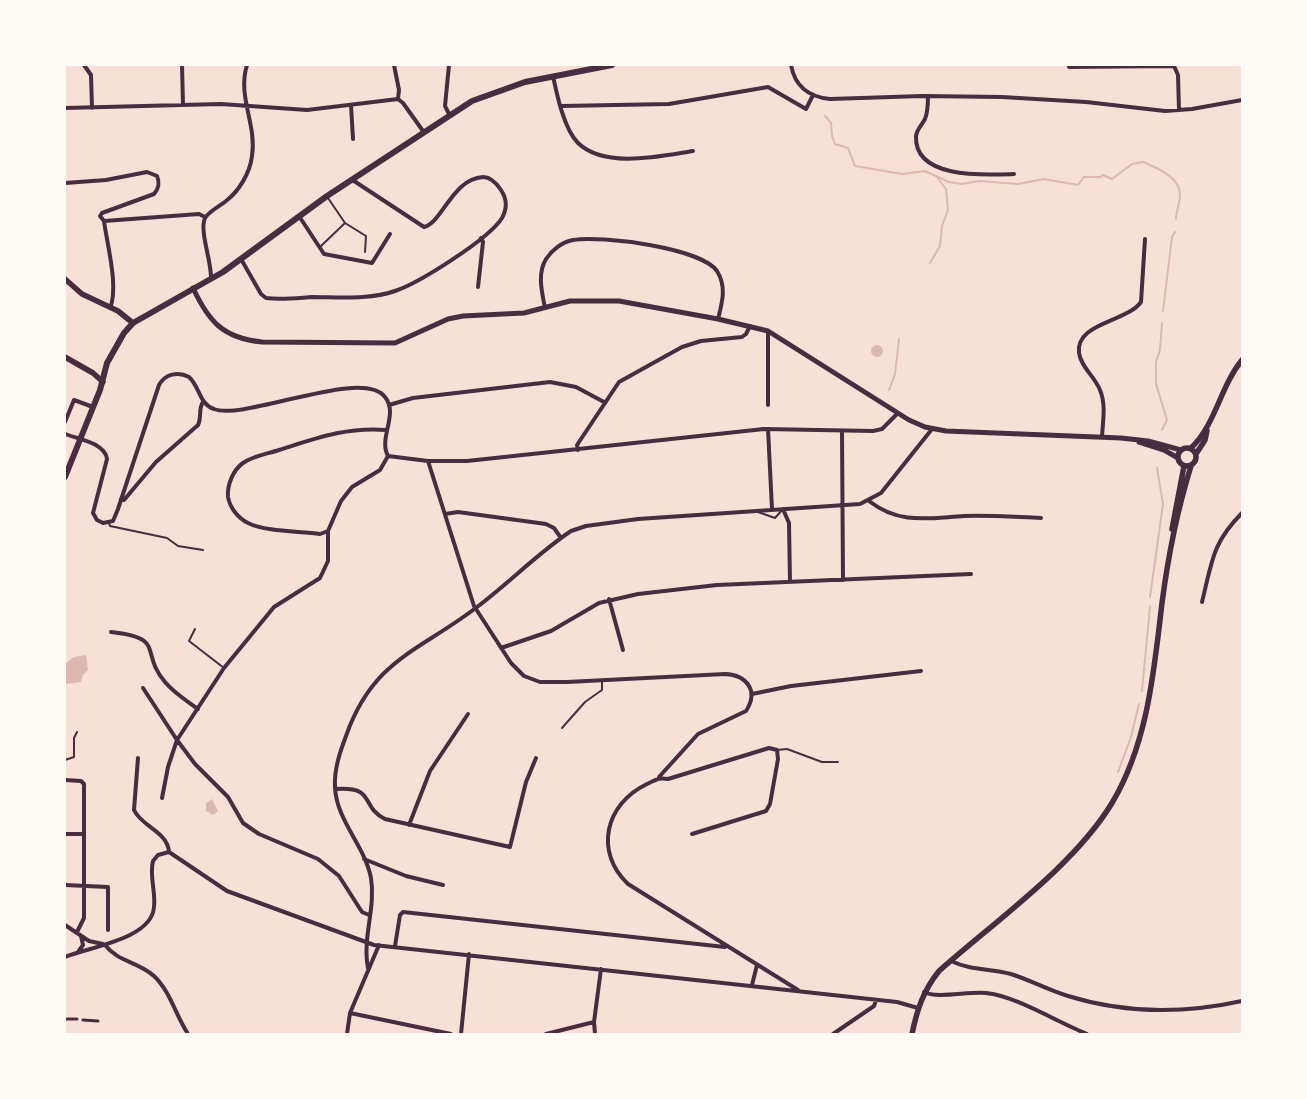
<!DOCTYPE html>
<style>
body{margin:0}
#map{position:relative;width:1307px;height:1099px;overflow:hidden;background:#f7e1d7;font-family:"Nunito Sans",sans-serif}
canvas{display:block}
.frame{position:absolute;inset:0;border:66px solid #fffaf5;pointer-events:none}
</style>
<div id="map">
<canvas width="1307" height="1099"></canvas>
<div class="frame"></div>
</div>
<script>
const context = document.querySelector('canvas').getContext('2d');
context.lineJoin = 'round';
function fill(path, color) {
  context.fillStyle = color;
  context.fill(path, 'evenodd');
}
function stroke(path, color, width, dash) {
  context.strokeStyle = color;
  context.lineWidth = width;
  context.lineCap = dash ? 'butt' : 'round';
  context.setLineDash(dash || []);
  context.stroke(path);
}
fill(new Path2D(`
 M871 351a6 6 0 1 1 12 0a6 6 0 1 1-12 0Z
 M86 655 88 670 83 675 81 682 67 684 65 681 66 663 74 657Z
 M212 799 218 811 213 815 206 811V803Z`), '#dcb8b0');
stroke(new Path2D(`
 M825 116 831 123 832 136 835 144 848 148 855 166 902 174 925 171 949 182 962 184 979 181 1018 184 1044 179 1078 185 1084 177H1101L1103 175 1112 179 1132 164 1143 162C1157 168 1180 177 1180 195 1180 203 1176 211 1176 219
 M930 263 940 246 942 226 948 210 946 189 936 176
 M1163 311 1172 237 1175 232
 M1162 323 1160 350 1156 362V384L1167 420 1162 430
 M889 390 895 374 899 339
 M1150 597 1163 504 1157 468
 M1142 691 1150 606
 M1118 772 1131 737 1139 704`), '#dcb8b0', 2);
stroke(new Path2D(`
 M328 198 345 223
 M320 247 345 223 366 236 365 252
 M758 512 775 518 783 509
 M109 523 110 526 167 538 178 546 203 550
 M195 629 189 641 224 668
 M562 728 585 702 602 690V681
 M777 750 787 749 822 762H838
 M65 760 74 757V738L77 732`), '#4a2c40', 2);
stroke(new Path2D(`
 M65 1019H77
 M83 1020 98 1021`), '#4a2c40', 3);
stroke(new Path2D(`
 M84 65 91 75 92 108
 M182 65 183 105
 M394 65 399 90 398 99
 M791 65C795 87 809 97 830 99L922 96 1002 97 1086 102 1165 111 1192 109 1242 100
 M1174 66 1178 75 1179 110
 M1069 67 1174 66
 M553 76C557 95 564 129 578 143 605 169 661 156 693 151
 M928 96C928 103 928 112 925 119 922 125 917 129 916 136 914 180 987 175 1014 174
 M351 105 353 139
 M562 106 669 104 768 87 806 109 813 95
 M65 108 221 104 307 110 398 99 403 103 423 131
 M449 114 445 106 449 65
 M65 183 106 180 147 172 157 176C160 183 159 188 154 194L102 213 100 216 104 221C107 244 119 287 110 308
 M299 216 324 254 372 263 390 234
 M104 221 199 214 205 217
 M241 259 261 294 266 298C281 300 297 298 312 297 339 297 370 300 395 291 419 283 489 239 502 218 507 209 507 199 501 190 497 184 491 177 483 177 452 179 443 222 424 227L351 179
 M211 279C212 262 199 231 205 218 209 211 220 206 226 201 239 191 250 173 252 156 257 124 237 97 247 65
 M478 287 483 242 481 238
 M545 308C542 292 537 274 546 259 552 250 562 242 573 240 601 235 701 248 717 271 727 287 722 303 718 319
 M768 331V405
 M389 405 413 398 550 382 576 387 604 402
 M65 422 74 400 93 407
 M768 429 772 509
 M842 431 843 580
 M65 434C78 439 105 443 107 459L93 513 97 520 103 523 113 521 118 509 159 385C165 374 178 371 189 377 200 387 199 404 214 409 245 421 362 367 385 397 399 414 378 438 388 456L428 461H467L764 429 873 431 882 429 898 413
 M1102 436C1103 421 1106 404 1100 390 1095 377 1081 367 1079 353 1075 323 1127 322 1141 302L1145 239
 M578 450 577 445 619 382 682 347 701 341 742 337 746 334 750 326
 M428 461 474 606 511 663 524 676 540 682H567L725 674C747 675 759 691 746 711L698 734 659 777
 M121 499 124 500 156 462 198 425C202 417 198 409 203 402
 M869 501C900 525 928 518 964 516 989 515 1015 517 1041 518
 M783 509 789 523 790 582
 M445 514 458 512 546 524 554 528 561 538
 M328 531 320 534C299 531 266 532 248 523 238 518 230 508 228 497 227 485 233 470 243 463 253 456 267 454 279 450 317 438 346 427 386 430
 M609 599 623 650
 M1202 602C1212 562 1212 543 1242 513
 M111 632C167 638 139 652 165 682 174 693 187 701 198 709
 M501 648 551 631 599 603 638 594 717 585 971 574
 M143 688 177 740 195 764 228 797 243 823 259 834 318 859 339 876 362 912 369 915
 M752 694 791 686 921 671
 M138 758 134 810C142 827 168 832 169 852
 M65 780 81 781 84 784V918L77 932
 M335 789C377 786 359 806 385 819L510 847 526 782 536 758
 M162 798 168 767 177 740 224 668 274 607 320 578 328 561V531L341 501 352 487 380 470 388 456
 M409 825 430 771 468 714
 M65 834H83
 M692 834 766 811 770 804 778 759 777 750 769 748 668 779C658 777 656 780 647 784 605 804 594 852 628 884L798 990
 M364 859 406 876 443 885
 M65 885 108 887V930
 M65 925 89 941 103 944
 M105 945C118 962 139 962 154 976 170 991 176 1016 188 1034
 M395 946 400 915 403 912 725 947
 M78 952 83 945 81 936
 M65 957C89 947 152 939 154 907 156 892 149 876 153 861L158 855 169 852 227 891 374 945 897 1002 918 1008
 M951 961C972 971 989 968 1011 974 1030 980 1048 990 1068 996 1126 1014 1183 1014 1242 1001
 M368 968C362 938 376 908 371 878 365 846 336 820 335 787 334 769 340 752 346 736 373 659 420 651 477 607 509 583 538 553 571 531L586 526 638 519 860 504 881 493 932 429
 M752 985 757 965
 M924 992C937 999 969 991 986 993 1016 996 1057 1022 1087 1034
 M350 1013 451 1034
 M347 1034 350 1013 379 945
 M461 1034 469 954
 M546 1034 594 1022
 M595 1034 594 1022 601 969
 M833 1034 874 1006 876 1000`), '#4a2c40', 4);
stroke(new Path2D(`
 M193 288C209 322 223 338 262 342L395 343 448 319 463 316 524 313 570 301H619L718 319 768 331 909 420 925 427 946 431 1121 438 1148 441 1181 450
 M1139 442 1164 450 1178 458`), '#4a2c40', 5);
stroke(new Path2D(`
 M65 279 82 294 118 311 133 323
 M65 357 93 373 103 382
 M1178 457a9 9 0 1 1 18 0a9 9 0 1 1-18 0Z
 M1191 448C1216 424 1220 387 1242 360
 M1196 454 1205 440 1207 431
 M1172 529 1184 466
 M912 1034C917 1010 923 991 939 971 994 922 1074 866 1112 803 1148 743 1154 670 1162 603 1168 557 1177 511 1191 466`), '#4a2c40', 5.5);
stroke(new Path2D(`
 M65 477 100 390 107 363 124 333 133 323 223 272 327 196 472 101 525 82 612 65`), '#4a2c40', 6);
</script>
